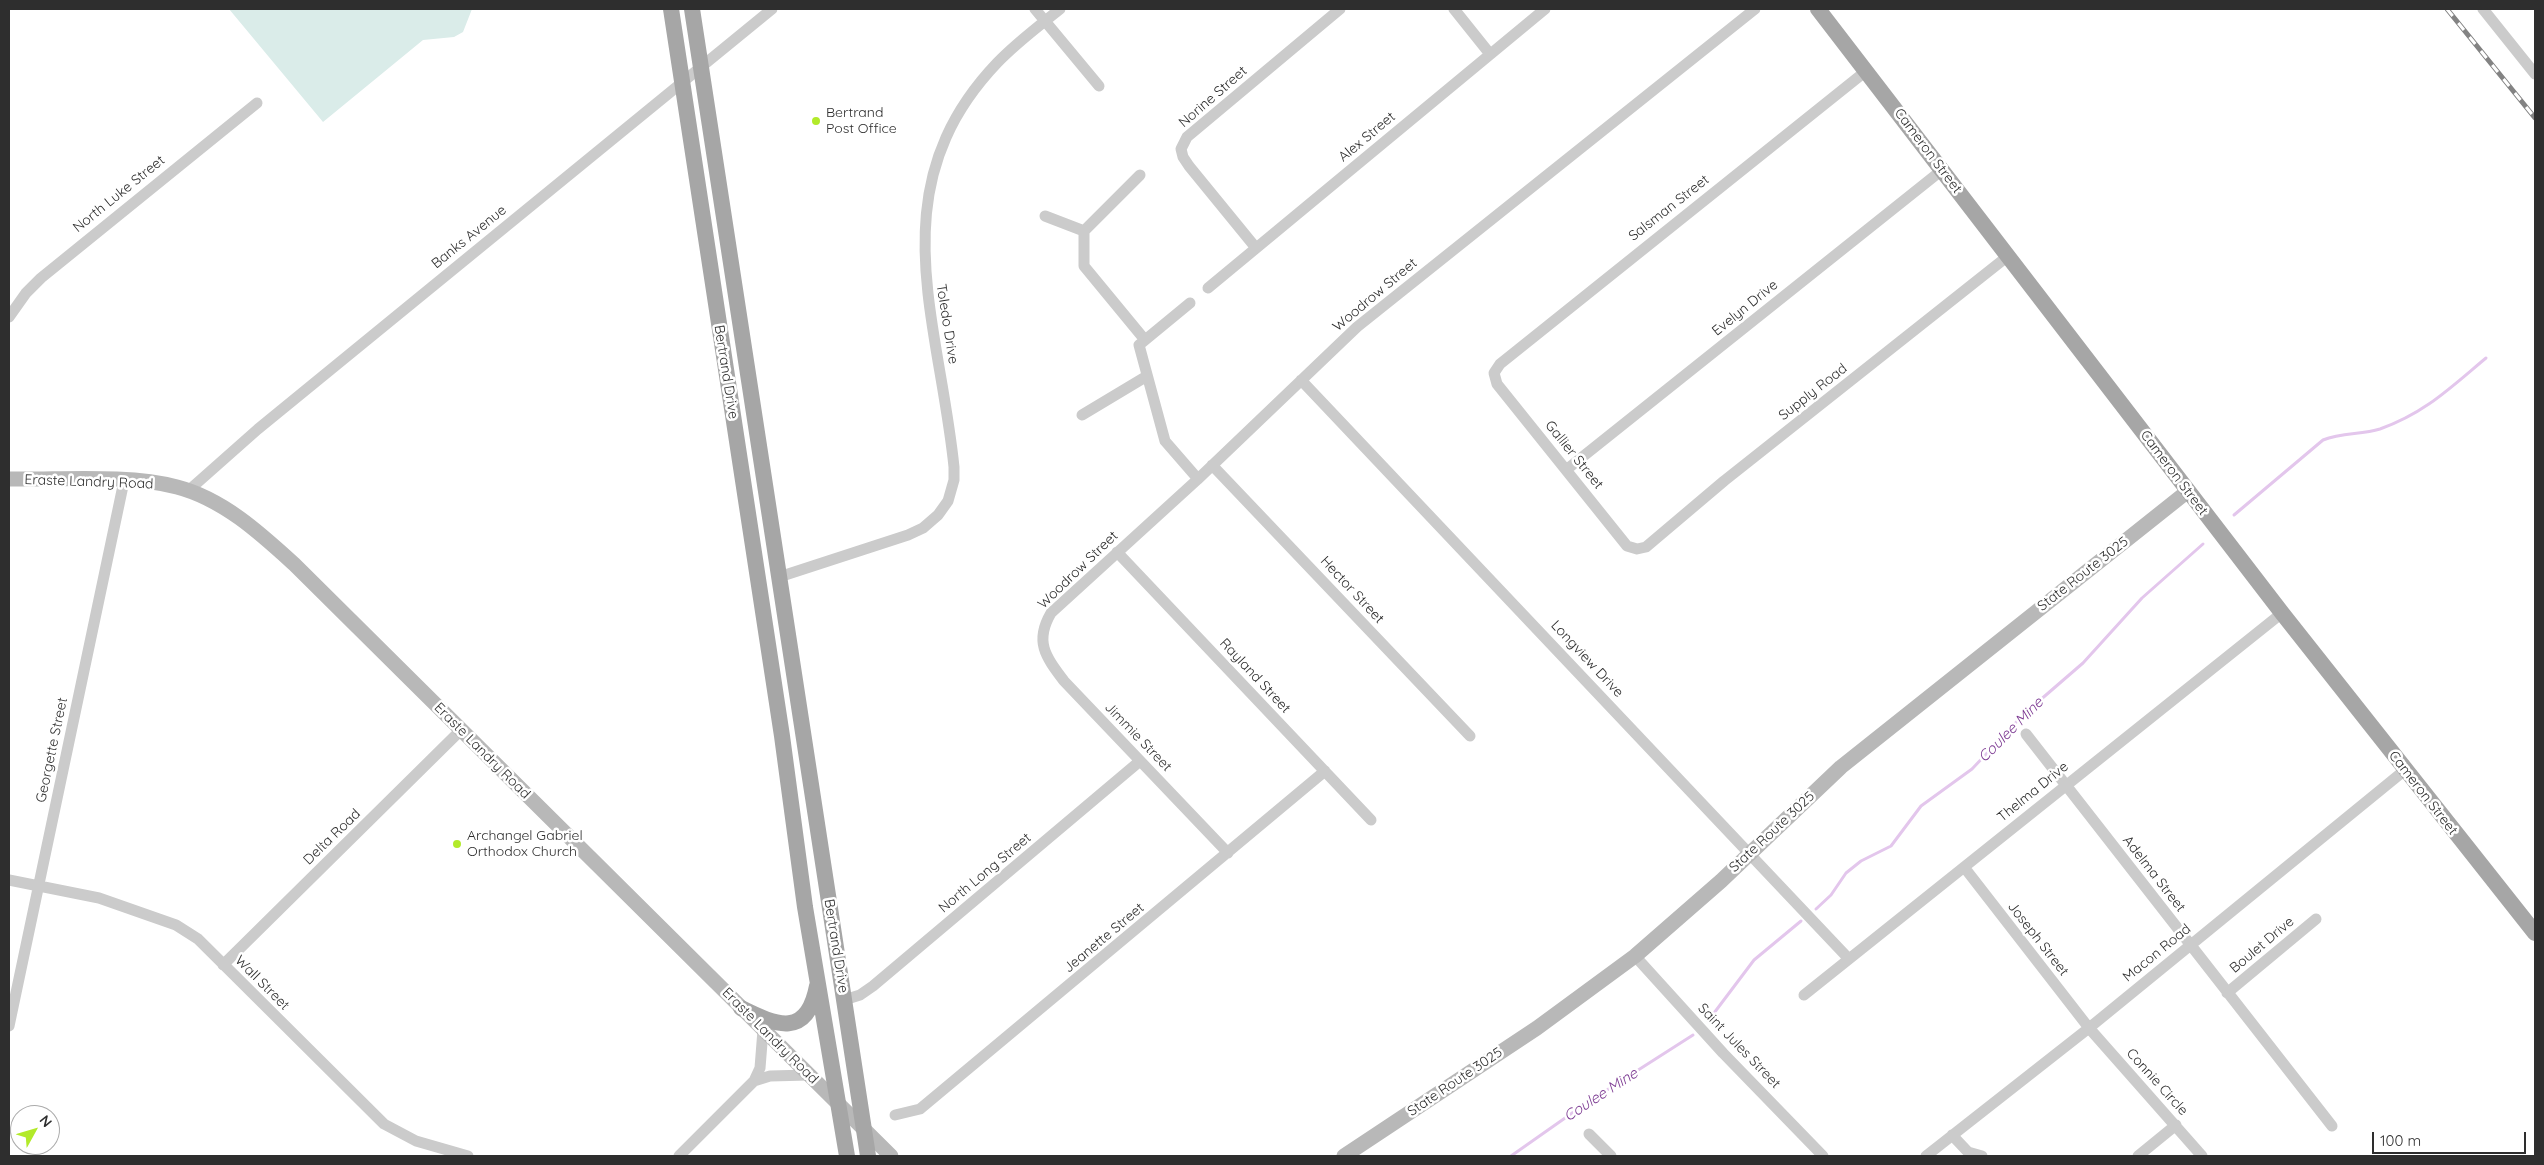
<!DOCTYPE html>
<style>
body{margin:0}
#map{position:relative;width:2544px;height:1165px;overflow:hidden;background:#fff;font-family:Quicksand,sans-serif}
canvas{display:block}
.frame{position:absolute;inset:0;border:10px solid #2e2e2e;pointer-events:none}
.north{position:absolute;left:10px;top:1105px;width:50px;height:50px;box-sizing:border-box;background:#fff;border:1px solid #ababab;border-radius:50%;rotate:51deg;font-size:14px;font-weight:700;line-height:20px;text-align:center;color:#2e2e2e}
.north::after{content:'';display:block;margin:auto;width:18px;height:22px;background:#b2ea2a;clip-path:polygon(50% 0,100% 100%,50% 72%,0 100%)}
.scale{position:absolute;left:2372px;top:1132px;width:154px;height:22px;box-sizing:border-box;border:2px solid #2e2e2e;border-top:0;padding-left:6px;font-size:15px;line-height:18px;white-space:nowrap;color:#2e2e2e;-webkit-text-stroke:4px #fff;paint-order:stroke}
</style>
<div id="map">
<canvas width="2544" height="1165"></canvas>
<div class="frame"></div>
<div class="north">N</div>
<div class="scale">100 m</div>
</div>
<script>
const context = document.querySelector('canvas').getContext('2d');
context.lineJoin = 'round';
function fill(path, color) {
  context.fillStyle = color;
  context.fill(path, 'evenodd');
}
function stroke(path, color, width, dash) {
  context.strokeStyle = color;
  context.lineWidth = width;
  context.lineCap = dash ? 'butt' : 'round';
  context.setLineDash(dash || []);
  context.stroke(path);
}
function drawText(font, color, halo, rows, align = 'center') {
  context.font = font + ' Quicksand,sans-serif';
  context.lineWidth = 5;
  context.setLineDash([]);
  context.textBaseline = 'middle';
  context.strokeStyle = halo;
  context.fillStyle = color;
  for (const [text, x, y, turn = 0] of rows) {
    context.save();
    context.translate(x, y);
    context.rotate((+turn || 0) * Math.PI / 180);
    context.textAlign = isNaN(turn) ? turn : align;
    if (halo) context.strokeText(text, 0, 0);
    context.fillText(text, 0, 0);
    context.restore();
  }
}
fill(new Path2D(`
 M229 9H472L463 32 454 37 423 40 323 122Z`), '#daece9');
stroke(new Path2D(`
 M2234 515 2323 440C2342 432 2361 435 2380 429 2425 413 2450 388 2486 358
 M1816 909 1831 895 1846 873 1861 861 1891 846 1921 806 1972 769 2024 714 2083 663 2142 598 2203 544
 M1708 1021 1754 960 1801 921
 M1511 1156 1585 1104 1693 1035`), '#e3c6ec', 3);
stroke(new Path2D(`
 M1035 9 1099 86
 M1454 9 1490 54
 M2483 9 2535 74
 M1866 71 1500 364 1494 373 1497 384 1627 546 1637 549 1646 547 1724 481 2008 256
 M1045 216 1084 231 1140 175
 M1084 231V266L1145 340
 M1256 248 1189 166 1183 157 1181 149 1187 137 1340 9
 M1208 288 1545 9
 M1190 303 1139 345 1165 441 1198 479
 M9 317 26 293 41 278 257 103
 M1301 380 1849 959
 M1082 415 1147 376
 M1212 465 1470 736
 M1566 470 1942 170
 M188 491 258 429 772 9
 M1117 552 1371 820
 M779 577 908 535 923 528 938 515 948 501 954 480V467C939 319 878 188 997 63 1016 43 1039 26 1060 9
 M2026 734 2332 1126
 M1228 853 1064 681C1046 657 1034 642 1051 613L1198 479 1357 327 1755 9
 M1964 867 2089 1028 2202 1156
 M9 880 99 898 176 925 198 939 384 1124 416 1141 468 1156
 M1635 956 1723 1053 1823 1156
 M223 965 461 730
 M2227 993 2316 919
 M1804 995 2282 613
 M844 1000 860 995 873 986 1140 761
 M9 1026 124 481
 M754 1081 770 1076 809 1075
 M895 1115 920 1109 1325 771
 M1589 1134 1611 1156
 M1952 1135 1968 1152 1982 1156
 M679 1156 754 1081 760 1068 763 1030
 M1926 1156 2089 1028 2405 770
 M2138 1156 2176 1125`), '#cbcbcb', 11);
stroke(new Path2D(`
 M9 479C60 480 128 474 177 487 223 499 260 533 294 564L891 1156
 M1344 1156 1537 1028 1635 956 1721 881 1841 767 2188 491`), '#b8b8b8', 15);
stroke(new Path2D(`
 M671 9 782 736 805 907 847 1156
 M692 9 868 1156
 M1818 9 2282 613 2535 933
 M741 1008C777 1026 807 1038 817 986`), '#a6a6a6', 16);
const rail = new Path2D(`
 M2447 9 2535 118`);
stroke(rail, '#838383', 5);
stroke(rail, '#fff', 3, [9]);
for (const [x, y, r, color] of [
 [816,121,5,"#b2ea2a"],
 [457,844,5,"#b2ea2a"]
]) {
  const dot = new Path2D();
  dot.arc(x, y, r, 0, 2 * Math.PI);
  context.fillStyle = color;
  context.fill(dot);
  stroke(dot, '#fff', 2);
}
drawText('14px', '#2e2e2e', '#fff', [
 ["Norine Street",1213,97,-41],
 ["Alex Street",1367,137,-40],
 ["Cameron Street",1928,151,53],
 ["North Luke Street",119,194,-39],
 ["Salsman Street",1669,208,-38],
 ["Banks Avenue",469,237,-39],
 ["Woodrow Street",1375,295,-40],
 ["Evelyn Drive",1745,308,-39],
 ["Toledo Drive",947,324,81],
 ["Bertrand Drive",726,372,81],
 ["Supply Road",1813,392,-38],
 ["Gallier Street",1574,455,51],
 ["Cameron Street",2174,473,53],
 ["Eraste Landry Road",89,482,2],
 ["Woodrow Street",1078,570,-44],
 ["State Route 3025",2083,574,-38],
 ["Hector Street",1352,590,47],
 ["Longview Drive",1587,659,47],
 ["Rayland Street",1255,676,47],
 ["Jimmie Street",1138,737,46],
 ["Georgette Street",52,750,-78],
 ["Eraste Landry Road",482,751,45],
 ["Thelma Drive",2033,792,-39],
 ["Cameron Street",2423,793,52],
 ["State Route 3025",1772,832,-43],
 ["Delta Road",332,837,-44],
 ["North Long Street",985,873,-40],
 ["Adelma Street",2154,874,52],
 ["Jeanette Street",1104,938,-40],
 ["Joseph Street",2038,939,52],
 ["Boulet Drive",2262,945,-40],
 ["Bertrand Drive",836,946,81],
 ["Macon Road",2157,953,-39],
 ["Wall Street",262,983,45],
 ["Eraste Landry Road",770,1036,45],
 ["Saint Jules Street",1739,1046,46],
 ["State Route 3025",1455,1082,-34],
 ["Connie Circle",2157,1082,48]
]);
drawText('14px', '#2e2e2e', '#fff', [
 ["Bertrand",826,113],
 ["Post Office",826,129],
 ["Archangel Gabriel",467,836],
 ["Orthodox Church",467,852]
], 'left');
drawText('italic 15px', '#7c3992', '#fff', [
 ["Coulee Mine",2011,730,-45],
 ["Coulee Mine",1601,1095,-33]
]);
</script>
